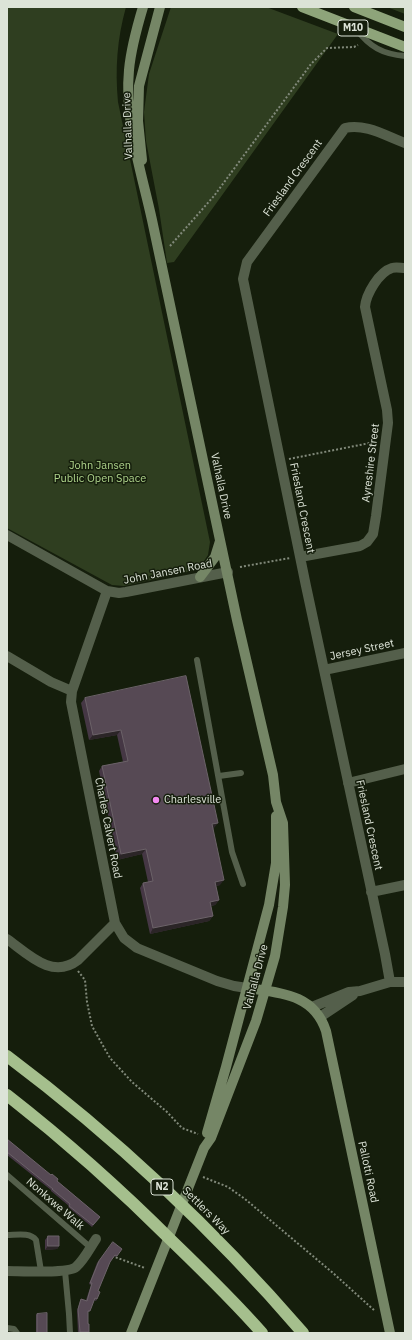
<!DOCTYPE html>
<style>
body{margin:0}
#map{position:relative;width:412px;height:1340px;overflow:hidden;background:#151e0c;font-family:"IBM Plex Sans",sans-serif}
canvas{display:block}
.frame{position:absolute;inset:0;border:8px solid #dce3d7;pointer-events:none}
</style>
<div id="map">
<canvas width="412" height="1340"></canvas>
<div class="frame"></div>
</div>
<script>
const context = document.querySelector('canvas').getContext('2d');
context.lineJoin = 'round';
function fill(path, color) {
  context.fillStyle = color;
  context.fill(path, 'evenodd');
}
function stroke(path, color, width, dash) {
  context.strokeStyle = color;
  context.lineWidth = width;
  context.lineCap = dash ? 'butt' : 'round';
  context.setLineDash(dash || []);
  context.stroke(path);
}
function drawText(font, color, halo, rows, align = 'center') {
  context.font = font + ' "IBM Plex Sans",sans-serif';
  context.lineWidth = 3;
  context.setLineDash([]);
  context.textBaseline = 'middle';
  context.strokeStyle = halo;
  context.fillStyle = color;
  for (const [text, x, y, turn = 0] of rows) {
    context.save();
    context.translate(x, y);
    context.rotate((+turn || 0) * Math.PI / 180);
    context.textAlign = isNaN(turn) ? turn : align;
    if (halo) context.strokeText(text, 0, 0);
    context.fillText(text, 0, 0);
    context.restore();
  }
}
fill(new Path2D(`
 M7 7H126C117 39 115 69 118 102L210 542 208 555 204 561 192 571 124 586 112 585 7 528Z
 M171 7H266L338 34 174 262 167 263 159 209 146 141 144 112 149 74Z
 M387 7H405V14Z`), '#2f3e20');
stroke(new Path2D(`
 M170 246 214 196 311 64 327 48 354 47 358 45
 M289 459 375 442
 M240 567 290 558
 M78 971 85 980 87 1002 92 1026 110 1058 132 1082 167 1112 182 1128 198 1134
 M203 1177 228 1187 245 1199 333 1273 375 1311
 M112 1256 145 1268`), '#81897a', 2, [2, 2]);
stroke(new Path2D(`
 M356 29C370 47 382 54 405 56
 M197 660 232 852 243 884
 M219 776 241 773
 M7 1175 90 1247
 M7 1235C16 1235 30 1232 36 1240L41 1271
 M65 1271 69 1314 70 1333
 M7 1328 14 1329 17 1333`), '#545f4b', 6);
stroke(new Path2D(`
 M7 535 107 591 119 593 126 592 228 572
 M300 557 360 546 367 542 373 534 376 516 388 423 387 410 365 307C366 294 379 272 392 268 396 267 401 268 405 268
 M107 591 72 691 71 702 115 923 124 938 137 948 217 981 234 986 247 988
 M7 656 51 682 72 691
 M324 670 405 653
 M348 783 405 769
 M371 892 405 885
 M7 939C28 954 52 980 78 960L115 923
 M390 982 385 954 306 586 243 279 247 262 345 128C365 123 386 136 405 143
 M312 1007 349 992 360 991 390 982H405
 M320 1017 353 995
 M7 1271C20 1271 68 1274 76 1267 84 1260 90 1248 96 1239`), '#545f4b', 10);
stroke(new Path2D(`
 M142 160 138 121 139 86 160 7
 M200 577 215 557 220 541
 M247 988C281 993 314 994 326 1031L390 1333
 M207 1133 226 1067 269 905 276 863V816
 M131 1333 204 1148 211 1138 256 1021 275 956 283 907 285 885 283 823 276 802 273 775 237 620 152 220C141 170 124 121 129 70 131 48 137 27 143 7`), '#758666', 10);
stroke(new Path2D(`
 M302 7 405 47
 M354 7 405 27`), '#8ea47a', 10);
stroke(new Path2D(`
 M7 1056C115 1137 215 1231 303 1333
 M7 1095C66 1141 120 1189 173 1242 203 1271 234 1301 262 1333`), '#a5bf8d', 12);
fill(new Path2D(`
 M186 676 214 828 213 829 220 885 216 886 219 900 215 905 211 906 213 916 209 921 150 934 140 888 143 883 148 882 142 854 117 860 99 771 102 766 123 762 117 735 89 740 81 703 85 698Z
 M7 1139 100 1217 92 1227 68 1207 69 1206 51 1191V1190L7 1155Z
 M48 1236 59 1246 57 1249 45 1250V1240Z
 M113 1242 122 1249 116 1257 114 1256 110 1262 98 1291 97 1299 96 1301 94 1300 89 1312H88V1333H78L77 1311 80 1301 81 1299 86 1300 91 1285 89 1284 97 1263Z
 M37 1314 47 1333H36V1315Z`), '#453744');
fill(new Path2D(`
 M121 730 117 735 89 740 93 735Z
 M218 823 214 828 209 830 212 824Z
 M146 849 142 854 117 860 121 854Z
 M224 880 220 885 212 887 215 882Z
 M219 900 215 905 206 907 210 902Z
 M213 916 209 921 150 934 153 928Z
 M48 1246H59L57 1249 45 1250Z
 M80 1332H89L88 1333H79Z`), '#2b2527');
const building = new Path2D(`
 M186 676 218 823 212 824 224 880 215 882 219 900 210 902 213 916 153 928 143 883 153 881 146 849 121 854 102 766 128 761 121 730 93 735 85 698Z
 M7 1139 51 1175 52 1174 58 1179 57 1181 100 1217 93 1225 69 1206 70 1204 52 1189H53L7 1152Z
 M48 1236H59V1246H48Z
 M113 1242 122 1249 117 1256 115 1255 110 1262 98 1291 100 1292 97 1299 95 1298 90 1311H88V1324H89V1332H80L78 1309 81 1299 87 1301 92 1283H90L99 1261Z
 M47 1313V1333H37V1314Z`);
fill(building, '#564954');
stroke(building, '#6b6268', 1);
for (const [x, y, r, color] of [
 [156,800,4,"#f389f1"]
]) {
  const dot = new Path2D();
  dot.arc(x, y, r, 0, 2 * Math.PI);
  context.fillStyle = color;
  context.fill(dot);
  stroke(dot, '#151e0c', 1.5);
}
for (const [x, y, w] of [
 [353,28,30],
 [162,1187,22]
]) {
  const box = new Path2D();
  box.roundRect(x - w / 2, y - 8, w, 16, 3);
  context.fillStyle = '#151e0c';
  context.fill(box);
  stroke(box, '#dce3d7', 1);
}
drawText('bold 10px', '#dce3d7', null, [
 ["M10",353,28],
 ["N2",162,1187]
]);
drawText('11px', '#dce3d7', '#151e0c', [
 ["Valhalla Drive",128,126,-92],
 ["Friesland Crescent",293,178,-54],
 ["Ayreshire Street",371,463,-83],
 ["Valhalla Drive",221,486,78],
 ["Friesland Crescent",302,508,79],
 ["John Jansen Road",168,572,-11],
 ["Jersey Street",362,650,-12],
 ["Friesland Crescent",369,825,78],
 ["Charles Calvert Road",108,828,79],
 ["Valhalla Drive",256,977,-75],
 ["Pallotti Road",368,1172,78],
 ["Nonkxwe Walk",55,1204,41],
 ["Settlers Way",206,1211,45]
]);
drawText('11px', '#b0d58d', '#151e0c', [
 ["John Jansen",100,466],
 ["Public Open Space",100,479]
]);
drawText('11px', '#dce3d7', '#151e0c', [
 ["Charlesville",164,800]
], 'left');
</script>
